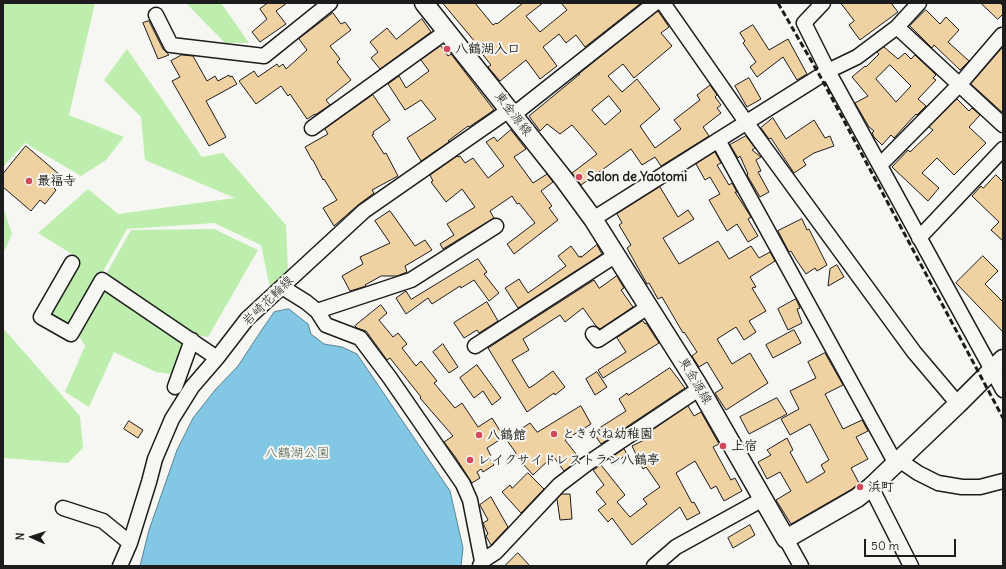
<!DOCTYPE html>
<meta charset="utf-8">
<style>
body{margin:0}
#map{position:relative;width:1006px;height:569px;overflow:hidden;background:#f6f6f2;font-family:Delius,sans-serif}
canvas{display:block}
.frame{position:absolute;inset:0;border:4px solid #1c1c1c;pointer-events:none}
.north{position:absolute;left:12px;top:517px;width:40px;height:40px;-webkit-text-stroke:3px #f6f6f2;paint-order:stroke;rotate:273deg;font-size:11px;font-weight:700;line-height:16px;text-align:center;color:#1c1c1c}
.north::after{content:'';display:block;margin:auto;width:14px;height:18px;background:#1c1c1c;clip-path:polygon(50% 0,100% 100%,50% 72%,0 100%)}
.scale{position:absolute;left:864px;top:539px;width:92px;height:18px;box-sizing:border-box;border:2px solid #1c1c1c;border-top:0;padding-left:5px;font-size:12px;line-height:14px;white-space:nowrap;color:#1c1c1c;-webkit-text-stroke:3px #f6f6f2;paint-order:stroke}
</style>
<div id="map">
<canvas width="1006" height="569"></canvas>
<div class="frame"></div>
<div class="north">N</div>
<div class="scale">50 m</div>
</div>
<script>
const context = document.querySelector('canvas').getContext('2d');
context.lineJoin = 'round';
function fill(path, color) {
  context.fillStyle = color;
  context.fill(path, 'evenodd');
}
function stroke(path, color, width, dash) {
  context.strokeStyle = color;
  context.lineWidth = width;
  context.lineCap = dash ? 'butt' : 'round';
  context.setLineDash(dash || []);
  context.stroke(path);
}
function drawText(font, color, halo, rows, align = 'center') {
  context.font = font + ' Delius,"Klee One",sans-serif';
  context.lineWidth = 4;
  context.setLineDash([]);
  context.textBaseline = 'middle';
  context.strokeStyle = halo;
  context.fillStyle = color;
  for (const [text, x, y, turn = 0] of rows) {
    context.save();
    context.translate(x, y);
    context.rotate((+turn || 0) * Math.PI / 180);
    context.textAlign = isNaN(turn) ? turn : align;
    if (halo) context.strokeText(text, 0, 0);
    context.fillText(text, 0, 0);
    context.restore();
  }
}
fill(new Path2D(`
 M3 3H95L69 115 124 137 106 160 81 176 25 143 3 167Z
 M186 3H221L249 43H225Z
 M127 49 202 157 223 153 286 225 288 272 270 288 261 245 214 223 127 229 69 332 49 314 77 257 38 233 88 189 118 214 235 198 145 160 141 117 104 80Z
 M3 207 12 234 3 254Z
 M214 229 258 250 208 337 198 335 178 375 156 372 114 352 89 407 65 392 85 346 75 329 131 230Z
 M3 328 80 416 83 448 68 463 3 458Z`), '#beeead');
const water = new Path2D(`
 M289 309 308 324 311 334 324 344 342 347 357 354 450 491 463 548 461 566H140L149 530 177 450 193 418 215 390 238 366 259 334 274 312Z`);
fill(water, '#82c7e3');
stroke(water, '#598393', 1);
const building = new Path2D(`
 M268 3H287L276 11 286 24 260 42 252 32 267 19 260 9Z
 M443 3H475L493 25 496 23 497 24 523 3H543L526 16 540 32 567 10 561 3H641L585 47 576 35 566 43 559 34 543 47 557 66 540 79 526 60 500 81 488 67 491 65 472 41 473 40Z
 M841 3H891L898 12 860 40 849 25 854 21Z
 M981 3H1000L1003 6V14L998 19Z
 M926 10 940 24 946 17 959 30 948 42 969 61 960 70 934 45 932 48 910 26Z
 M658 11 669 27 661 33 672 46 634 78 623 64 608 76 622 92 637 79 660 109 640 126 655 148 681 129 674 120 700 100 697 95 710 85 717 95 715 97 721 105 717 108 721 113 703 127 709 136 661 166 655 157 642 165 631 149 581 185 572 173 597 154 572 125 560 134 547 124 540 131 529 116 580 74H579ZM609 96 621 111 605 125 592 110Z
 M333 13 341 24 345 22 351 30 330 46 340 59 337 62 351 80 326 100 330 105 315 115V114L307 119 290 94 288 96 281 86 256 104 239 81 254 71 258 77 277 64 279 67 283 64 286 69 307 50 299 39Z
 M422 19 431 32 380 69 371 58 378 52 370 42 387 28 396 39Z
 M149 21 163 49 169 55 158 59 143 23Z
 M753 25 769 50 788 39 807 74 797 80 783 57 757 77 750 67 756 62 743 43 745 41 740 33Z
 M441 46 448 56 451 54 494 110 469 127 468 126 448 141 449 142 421 161 407 138 436 119 421 100 405 110 388 84 399 76 406 88 429 71 421 60Z
 M884 47 898 59 905 53 911 59 915 55 936 75 933 78 936 80 918 99 926 106 917 115 916 114 894 138 891 135 882 145 874 137 872 133 874 131 869 127 855 103 868 96 852 77 865 66 866 67 879 54 877 52ZM890 65 911 86 896 102 876 79Z
 M1003 47V113L971 84Z
 M182 55 193 56 207 81 215 76 218 81 229 75 230 77 232 76 237 84 206 101 226 137 209 146 172 81 180 77 171 61Z
 M749 78 761 99 747 107 735 86Z
 M373 95 390 120 373 132 374 134 372 135 384 154 386 153 398 176 372 190 374 193 358 205 334 226 323 208 337 200 324 179 323 180 313 160H312L305 147 328 134 325 129Z
 M957 99 969 111 972 108 980 115 969 127 986 143 954 175 937 158 922 173 939 188 928 201 892 167 908 150 910 152 933 130 929 127Z
 M773 118 786 139 814 120 825 138 830 136 834 146 814 153 803 160 806 165 794 173 771 138 769 139 761 128Z
 M511 130 526 149 514 157 533 183 547 174 553 182 541 191 552 206 549 208 558 220 514 254 507 244 535 223 519 203 517 204 512 196 490 211 494 218 443 249 440 244 454 235 447 224 475 207 462 189 446 202 431 182 433 181 430 175 457 156 458 157 460 156 465 163 473 158 488 178 504 166 486 142 494 137 497 141Z
 M746 136 755 148 752 150 761 157 756 160 761 171 758 172 769 192 760 197 747 175 748 174 740 156 738 158 730 145Z
 M26 146 60 175 52 186 56 190 45 204 40 200 31 211 3 187V174Z
 M715 152 721 163 717 165 729 185 732 183 737 192H735L751 217 748 219 758 236 748 242 737 224 727 231 709 200 720 194 710 177 705 180 696 164Z
 M996 175 1003 182V241L991 230 999 222 972 196 981 186 983 188Z
 M660 187 678 217 688 210 694 219 663 238 679 264 718 241 729 259 751 246 759 258 770 252 775 261 750 277 756 287 752 288 766 311 749 321 756 332 744 340 736 327 717 339 732 364 750 353 768 383 726 410 715 393 723 388 707 362 699 367 692 356 697 352 684 332 683 333 662 297 658 299 649 283 647 284 627 248 631 245 619 225 622 223 617 214Z
 M390 211 415 246 425 240 432 250 405 266 407 272 397 276H381L365 285 366 286 350 291 342 276 363 264 360 257 390 243 375 221Z
 M802 219 807 230 809 229 827 265 817 271 815 268 806 274 795 258 791 251 789 252 778 231Z
 M597 245 602 254 518 308 505 288 519 279 528 293 566 266 558 256 571 246 579 257 581 256V257Z
 M983 256 998 271 985 284 1003 302V332L956 283Z
 M478 259 487 272 484 274 499 293 489 301 474 280 461 288 460 286 432 304 428 298 406 314 396 298 406 291 411 299Z
 M837 265 844 277 828 286 830 269Z
 M617 276 624 288 621 290 633 307 600 329 596 326 583 308 565 322 560 315 523 339 529 350 512 360 529 388 534 385 553 371 565 387 555 395 554 393 527 412 488 348 594 280 599 288Z
 M796 299 800 308 797 309 802 323 788 330 778 309Z
 M487 302 498 321 479 333 477 330 464 338 454 323Z
 M381 305 387 313 379 320 393 337 398 333 407 344 402 348 416 366 421 361 437 381 434 383 455 408 462 403 478 427 492 418 504 437 487 448 491 456 489 457 494 465 483 472 481 469 477 472 480 478 472 483 456 458 444 442 453 436 420 398 421 397 390 358 387 360 366 331 357 328 355 326Z
 M643 321 645 324 646 323 659 343 603 378 598 370 626 352 617 338Z
 M794 330 801 343 773 358 766 345Z
 M443 344 458 367 449 373 433 352Z
 M825 353 843 385 825 394 843 429 862 420 868 431 856 437 868 459 851 468 859 483 852 489 791 524 776 500 791 491 780 472 767 479 758 462 771 455 767 450 787 438 793 450 790 452 807 483 825 472 821 465 829 460 810 424 790 435 781 419 799 409 790 391 816 378 808 362Z
 M477 365 501 398 492 405 483 391 474 398 460 378Z
 M670 368 685 388 601 444 593 432 626 411 619 399 627 393 628 395Z
 M597 372 607 387 595 395 586 379Z
 M777 398 787 414 749 434 740 417Z
 M581 406 591 424 565 440 580 459 564 471 553 456 533 475 515 455 516 453 506 439 530 423 537 432Z
 M688 406 694 416 701 412 719 444 713 447 731 480 735 478 742 491 724 501 716 486 711 489 695 461 676 473 692 503 694 502 700 513 687 520 680 507 632 545 612 518 608 522 598 510 606 504 596 492 604 485 593 470 601 465 625 495 617 502 630 517 647 504 643 499 660 487 646 467 643 469 632 446 650 437 647 434Z
 M129 421 143 430 138 438 124 429Z
 M624 449 627 454 613 465 610 459Z
 M528 473 544 489 521 513 502 492 510 485 512 488Z
 M562 494H570L572 519 560 520 557 499Z
 M491 497 508 527 491 545 486 536 488 534 483 523 488 520 480 505Z
 M750 525 755 535 733 548 728 538Z
 M518 553 530 566H505Z`);
fill(building, '#f0d1a2');
stroke(building, '#1c1c1c', 1);
const minor = new Path2D(`
 M663 3 746 122 914 352 958 404
 M823 3 804 23 828 71 1003 390
 M156 15 171 45 264 56 330 3
 M897 27 1003 125
 M513 115 655 3
 M312 128 447 31
 M718 140 896 464
 M880 165 960 84 1002 35
 M593 219 828 71 857 57 897 27 919 3
 M919 238 1003 149
 M72 263 41 317 71 334 102 280 217 358
 M282 287 306 302 317 311 326 325 360 338 390 378 463 484 470 500 482 561 480 566
 M317 311 411 280 496 226
 M593 334 598 340 648 307
 M475 346 616 255
 M175 387 192 340
 M899 460 918 473 938 483 962 487H980L1003 481
 M871 487 911 566
 M63 508 103 521 130 543
 M786 539 801 566
 M482 561 496 552 559 485 588 463 699 389
 M120 566 130 543 149 482 155 459 172 419 192 387 217 358 247 319 364 211 509 110
 M654 566 676 547 763 499`);
const major = new Path2D(`
 M424 3 563 178 593 219 696 382 786 539 857 498 871 487 958 404 1003 359`);
stroke(minor, '#1c1c1c', 17);
stroke(major, '#1c1c1c', 21);
stroke(minor, '#f6f6f2', 14);
stroke(major, '#f6f6f2', 18);
stroke(new Path2D(`
 M778 3 820 76 1003 418`), '#1c1c1c', 3, [6, 3]);
for (const [x, y, r, color] of [
 [447,49,4,"#d1495b"],
 [579,177,4,"#d1495b"],
 [29,181,4,"#d1495b"],
 [554,434,4,"#d1495b"],
 [479,435,4,"#d1495b"],
 [723,446,4,"#d1495b"],
 [470,460,4,"#d1495b"],
 [860,487,4,"#d1495b"]
]) {
  const dot = new Path2D();
  dot.arc(x, y, r, 0, 2 * Math.PI);
  context.fillStyle = color;
  context.fill(dot);
  stroke(dot, '#f6f6f2', 1.5);
}
drawText('bold 13px', '#1c1c1c', '#f6f6f2', [
 ["八鶴湖入口",455,49],
 ["Salon de Yaotomi",587,177],
 ["最福寺",37,181],
 ["ときがね幼稚園",562,434],
 ["八鶴館",487,435],
 ["上宿",731,446],
 ["レイクサイドレストラン八鶴亭",478,460],
 ["浜町",868,487]
], 'left');
drawText('13px', '#1c1c1c', '#f6f6f2', [
 ["東金源線",513,114,52],
 ["岩崎花輪線",268,301,-44],
 ["東金源線",695,381,59]
]);
drawText('13px', '#4d5b48', '#f6f6f2', [
 ["八鶴湖公園",297,453]
]);
</script>
